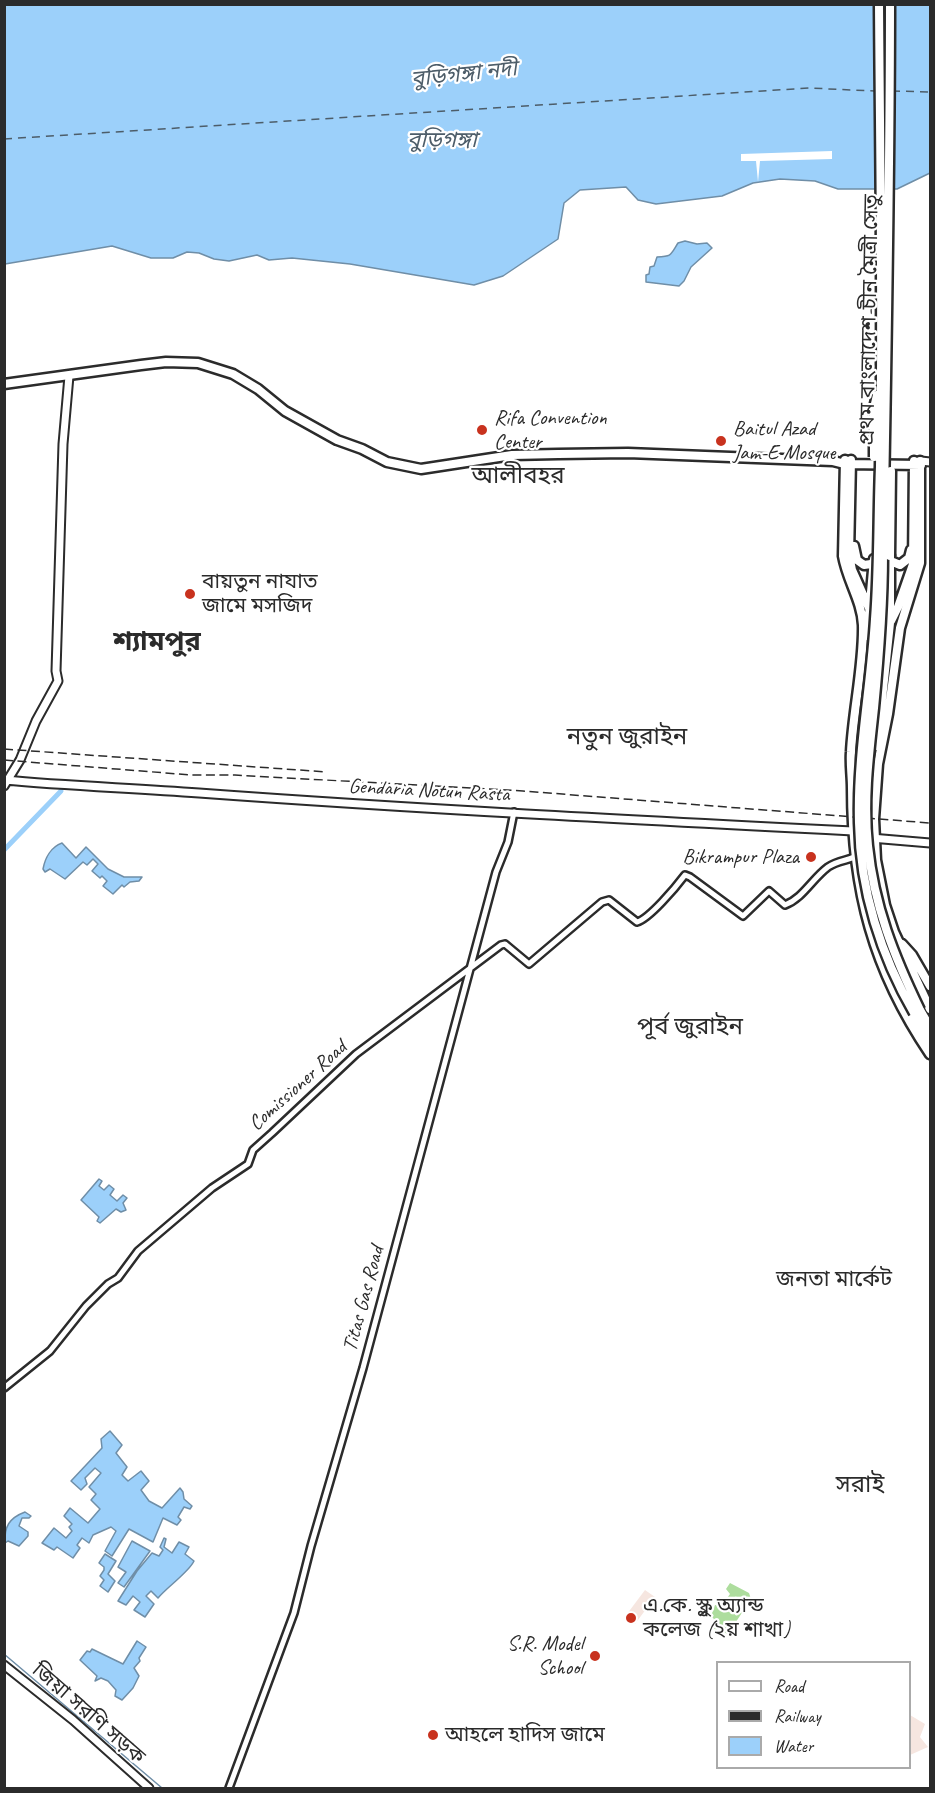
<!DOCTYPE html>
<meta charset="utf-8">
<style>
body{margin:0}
#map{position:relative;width:935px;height:1793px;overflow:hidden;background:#fff;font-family:Caveat,sans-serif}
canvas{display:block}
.frame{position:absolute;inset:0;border:6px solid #2b2b2b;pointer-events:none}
.legend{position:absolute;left:716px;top:1661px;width:195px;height:108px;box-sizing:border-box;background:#fff;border:2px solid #aaa;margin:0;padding:8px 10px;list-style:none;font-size:18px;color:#2b2b2b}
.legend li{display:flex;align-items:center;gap:12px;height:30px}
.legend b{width:30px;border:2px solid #aaa}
</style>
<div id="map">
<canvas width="935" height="1793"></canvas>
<div class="frame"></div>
<ul class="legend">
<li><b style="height:8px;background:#fff"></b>Road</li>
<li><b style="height:8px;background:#2b2b2b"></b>Railway</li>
<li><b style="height:16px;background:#9cd0fa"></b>Water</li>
</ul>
</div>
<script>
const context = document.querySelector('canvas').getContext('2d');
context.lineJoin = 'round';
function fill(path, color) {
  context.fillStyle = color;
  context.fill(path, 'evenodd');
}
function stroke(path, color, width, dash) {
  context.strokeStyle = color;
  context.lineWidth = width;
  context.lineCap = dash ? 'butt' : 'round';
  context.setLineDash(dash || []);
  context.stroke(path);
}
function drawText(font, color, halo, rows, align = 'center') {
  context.font = font + ' Caveat,"Noto Sans Bengali",sans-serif';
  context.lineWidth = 4.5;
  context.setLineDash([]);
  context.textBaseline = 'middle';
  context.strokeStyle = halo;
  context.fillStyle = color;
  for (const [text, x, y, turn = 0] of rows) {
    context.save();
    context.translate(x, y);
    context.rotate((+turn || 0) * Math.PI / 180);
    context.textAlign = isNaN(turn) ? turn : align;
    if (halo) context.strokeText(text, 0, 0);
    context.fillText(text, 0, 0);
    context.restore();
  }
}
fill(new Path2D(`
 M645 1590 655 1597 635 1624 624 1618Z
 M910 1715 925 1724 920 1737 928 1747 910 1755Z`), '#f6e6e0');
fill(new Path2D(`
 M730 1583 749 1593 751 1599 728 1634 711 1628 714 1619 711 1616 715 1605 721 1606 730 1594 726 1589Z`), '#addd9d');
const water = new Path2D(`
 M4 5H930V173L897 189H838L815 181 780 179 753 183 722 196 656 204 638 200 626 187 580 190 564 203 558 239 503 276 474 285 350 264 292 258 269 260 257 255 229 261 214 259 199 253 187 252 173 258H151L112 246 5 264Z
 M685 241 697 244 707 243 712 248 691 267 684 281 679 286 646 282V275L649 274 650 267 654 266 657 257C672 256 670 256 678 243Z
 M62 843 76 858 86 847 108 869 124 877H142L139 881 130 882 124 887 122 885 113 894 103 886 107 881 102 876 100 878 92 871 98 864 93 859 87 865 83 862 65 879 50 869 45 872 43 869C45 858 51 847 62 843Z
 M99 1179 102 1181 99 1186 104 1190 109 1185 114 1189 110 1195 117 1201 123 1195 127 1198 123 1203 126 1210 121 1212 116 1209 100 1223 97 1221 99 1217 81 1200Z
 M110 1431 122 1445 116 1453 127 1467 122 1475 128 1481 141 1471 149 1481 141 1490 149 1501 162 1508 180 1488 183 1492 184 1499 192 1506 190 1509 184 1507 178 1517 181 1520 177 1525 163 1518 153 1542 129 1529 112 1556 105 1551 116 1531 111 1527 93 1535 89 1543 82 1538 77 1545 80 1548 73 1558 57 1547 54 1550 42 1543 54 1528 66 1538 72 1531 69 1527 72 1524 64 1516 70 1508 88 1523 100 1509 91 1500 96 1494 89 1487 101 1473 95 1468 85 1478 87 1484 81 1490 71 1481 102 1448 101 1439Z
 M25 1512 31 1516 29 1518H22L19 1526 28 1532V1536L19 1546 8 1541 5 1543C4 1527 9 1518 25 1512Z
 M164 1538 166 1539 164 1547 172 1553 179 1542 189 1547 185 1554 194 1561C189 1572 167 1587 158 1598L151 1591 146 1596 154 1604 145 1617 134 1610 140 1602 133 1596 126 1605 118 1601 137 1571 152 1553 159 1556 163 1550 160 1547Z
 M132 1541 150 1551 124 1587 118 1583 126 1572 118 1567Z
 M105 1554 116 1561 108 1574 115 1581 108 1592 100 1586 104 1580 100 1576 104 1570V1567L99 1563Z
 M137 1641 146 1647 139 1658 140 1661 134 1668 139 1676 133 1688 122 1700 115 1696 116 1690 108 1681 101 1678 95 1681 97 1676 80 1660 87 1651 90 1652 92 1649 123 1664Z`);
fill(water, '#9cd0fa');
stroke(water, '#6f8ea7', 1.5);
fill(new Path2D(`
 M832 151V159L760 161 758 182 756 161H741V154Z`), '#fff');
stroke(new Path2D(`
 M4 1654 162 1788`), '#6f8ea7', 1.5);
stroke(new Path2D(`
 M4 850 61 791`), '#9cd0fa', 5);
stroke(new Path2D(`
 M892 91 930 92
 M4 139 809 88 875 91`), '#4d5d69', 1.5, [8, 6]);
const minor = new Path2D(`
 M4 1388 50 1351 86 1306 108 1284 118 1278 138 1251 212 1188 248 1164 253 1150 272 1133 356 1054 501 945 505 944 529 964 602 902 609 900 637 922C649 919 676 887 685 875L690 877 743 916 769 891 785 905C803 898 812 879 828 867 838 860 852 860 858 855
 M229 1788 294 1613 311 1546 363 1368 496 872 508 842 514 812`);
const major = new Path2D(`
 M921 461 930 462
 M4 780C69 786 134 788 199 793 417 809 635 820 853 831L858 833
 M4 786 20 760 36 721 58 681 56 671 63 444 69 376
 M871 838 930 843
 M4 1665 73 1720 149 1788`);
const highway = new Path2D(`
 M4 384 141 365 166 362 198 363 233 374 258 389 285 411 337 440 362 449 387 462 421 469 512 455 558 454 628 453 833 461 845 464 921 465
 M845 460 843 556C847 580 862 601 863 625 864 665 853 711 851 752 850 764 852 776 852 788 852 890 873 970 930 1054
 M851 460 849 555 852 570 869 608
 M920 461V563L900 628 888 714 878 764 874 819 876 860 885 905 894 932 930 1009
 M854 546 857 560 864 565 871 564 876 559
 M886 559 900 565 909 558 911 550
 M891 621 898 607 913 564 914 461
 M867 636 874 559
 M877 746 890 623V556
 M902 944 912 955 930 986
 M920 1010 930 1027
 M914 1013 930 1041`);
stroke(minor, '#2b2b2b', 10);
stroke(major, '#2b2b2b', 11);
stroke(highway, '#2b2b2b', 13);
stroke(minor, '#fff', 5);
stroke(major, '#fff', 7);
stroke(highway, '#fff', 8);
stroke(new Path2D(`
 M4 749 327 772
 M4 760 191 775H235L523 791 930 823`), '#2b2b2b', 1.5, [9, 4.5]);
const highwayBridge = new Path2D(`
 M879 4C880 158 883 312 880 466 878 517 879 568 875 619 871 687 857 755 859 823 860 890 881 956 914 1013
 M890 4C890 188 886 372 883 555 883 607 879 657 874 708 869 754 863 800 868 846 874 906 894 956 920 1010
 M874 457V408L877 395
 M890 556 891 471`);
stroke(highwayBridge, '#2b2b2b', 13, []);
stroke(highwayBridge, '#fff', 8);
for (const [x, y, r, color] of [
 [482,430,6,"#c8321e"],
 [721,441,6,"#c8321e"],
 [190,594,6,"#c8321e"],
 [811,857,6,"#c8321e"],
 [631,1618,6,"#c8321e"],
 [595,1656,6,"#c8321e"],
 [433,1735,6,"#c8321e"]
]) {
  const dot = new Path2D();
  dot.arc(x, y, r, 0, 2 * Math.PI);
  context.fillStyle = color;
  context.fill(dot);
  stroke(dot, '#fff', 2);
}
drawText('21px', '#2b2b2b', '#fff', [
 ["প্রথম বাংলাদেশ-চীন মৈত্রী সেতু",870,320,-89],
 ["Gendaria Notun Rasta",429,791,3],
 ["Comissioner Road",298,1086,-42],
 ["Titas Gas Road",364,1299,-75],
 ["জিয়া সরণি সড়ক",88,1714,41]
]);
drawText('21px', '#2b2b2b', '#fff', [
 ["Rifa Convention",494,418],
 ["Center",494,442],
 ["Baitul Azad",733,429],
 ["Jam-E Mosque",733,453],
 ["বায়তুন নাযাত",202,582],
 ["জামে মসজিদ",202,606],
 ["Bikrampur Plaza",799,857,"right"],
 ["এ.কে. স্কুল অ্যান্ড",643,1606],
 ["কলেজ (২য় শাখা)",643,1630],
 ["S.R. Model",583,1644,"right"],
 ["School",583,1668,"right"],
 ["আহলে হাদিস জামে",445,1735]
], 'left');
drawText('italic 22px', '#4d5d69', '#fff', [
 ["বুড়িগঙ্গা নদী",464,75,-6],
 ["বুড়িগঙ্গা",442,141]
]);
drawText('22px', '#2b2b2b', '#fff', [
 ["জনতা মার্কেট",834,1280]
]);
drawText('24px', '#2b2b2b', '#fff', [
 ["আলীবহর",518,477],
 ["নতুন জুরাইন",627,738],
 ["পূর্ব জুরাইন",690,1028],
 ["সরাই",860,1486]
]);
drawText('bold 27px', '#2b2b2b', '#fff', [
 ["শ্যামপুর",157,643]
]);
</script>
